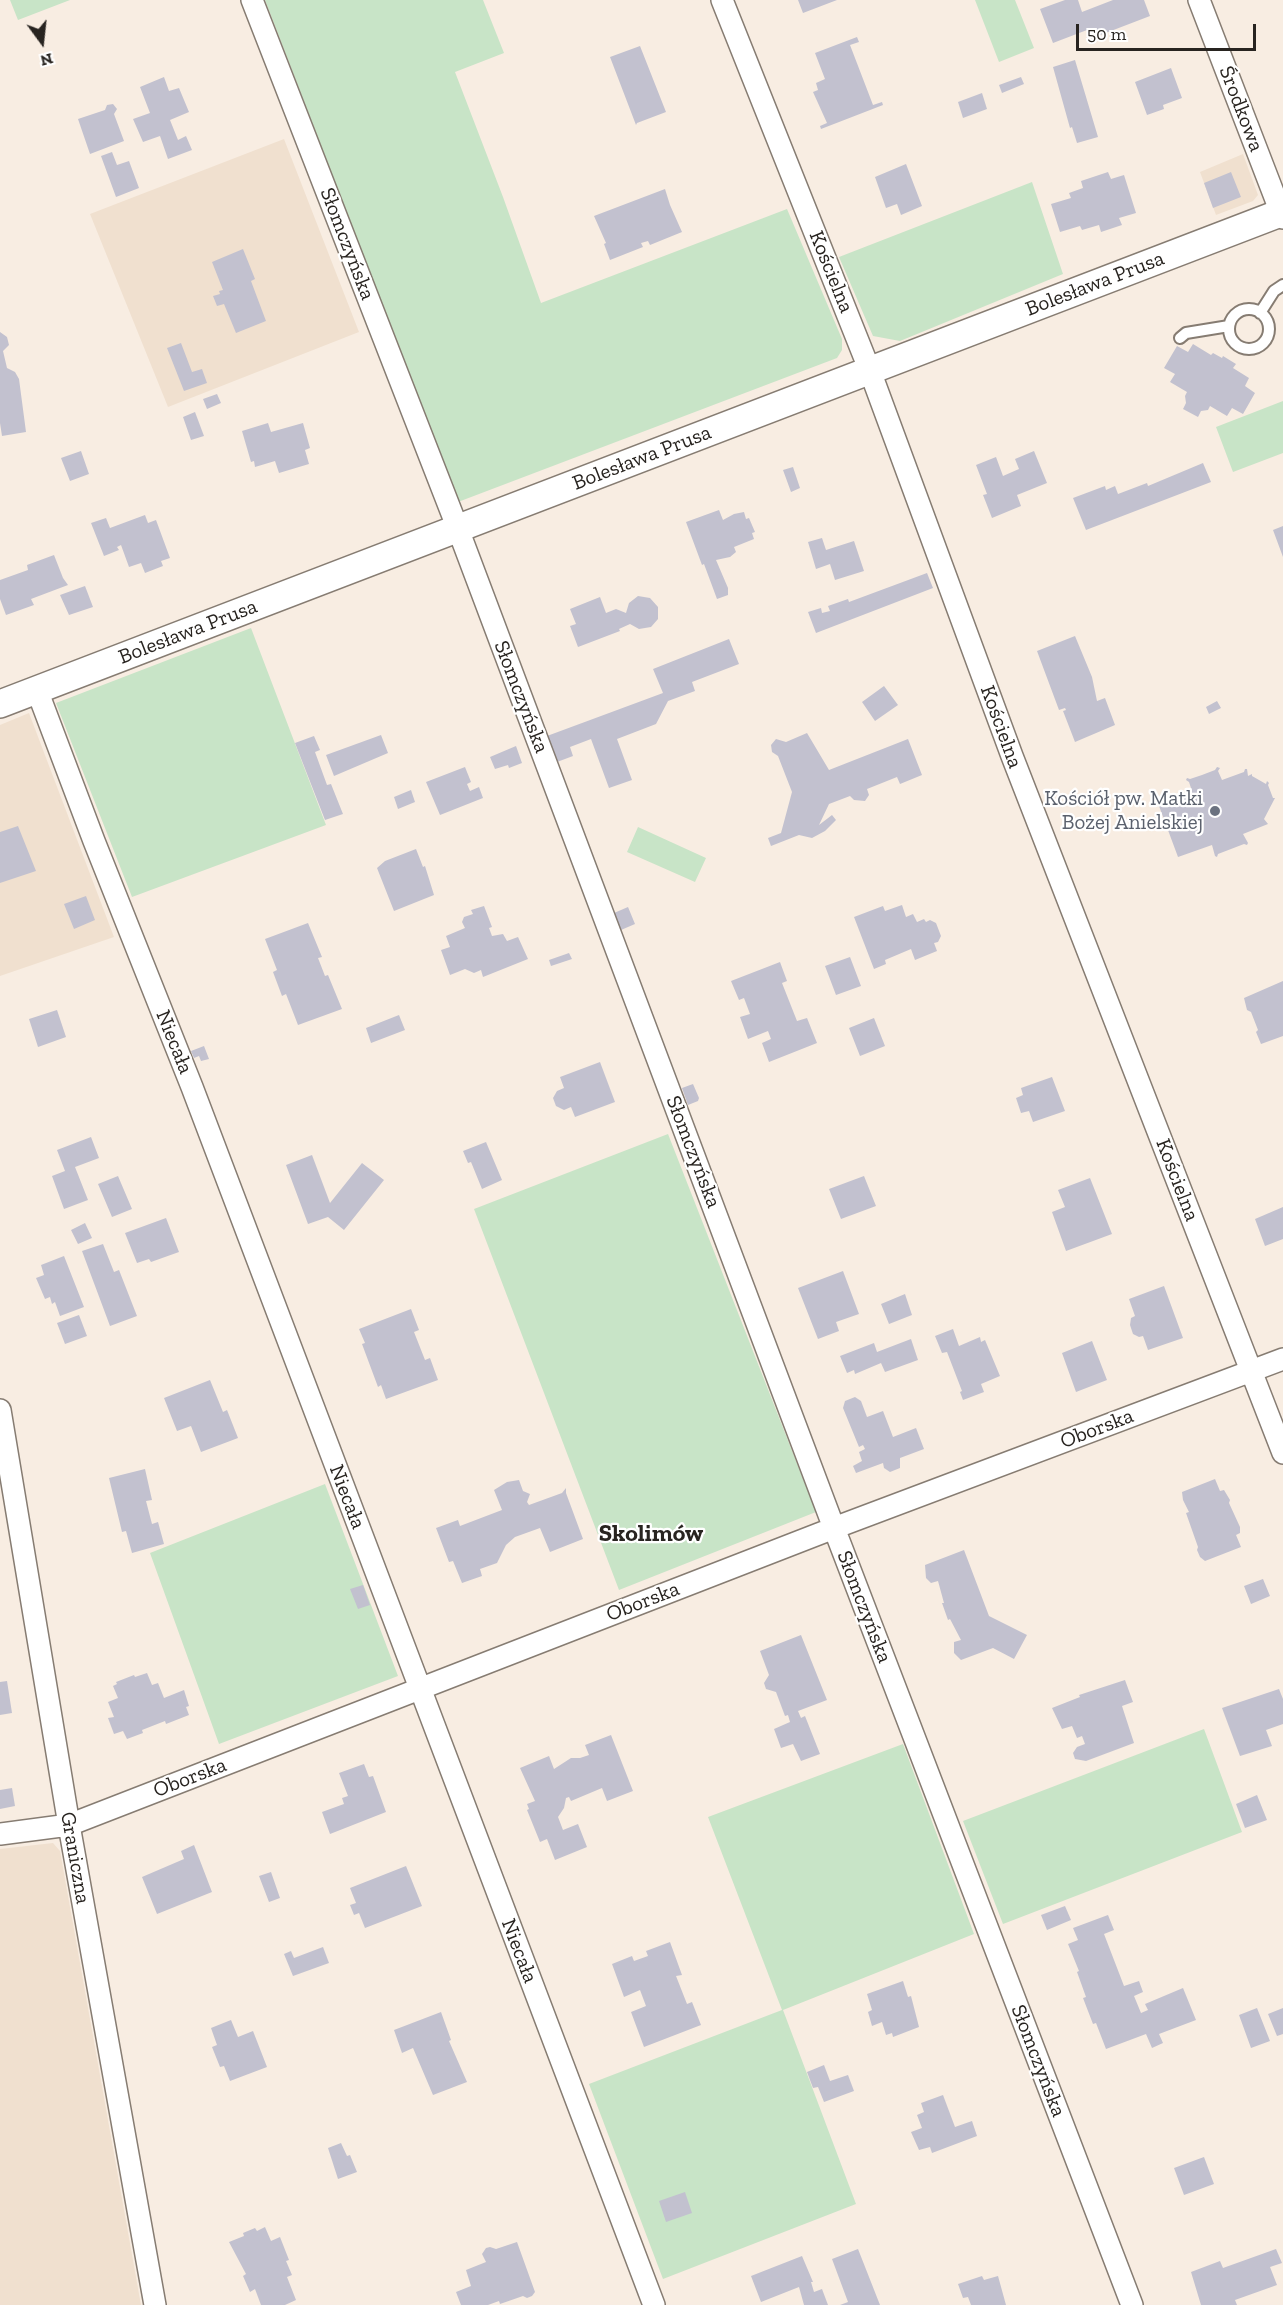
<!DOCTYPE html>
<meta charset="utf-8">
<style>
body{margin:0}
#map{position:relative;width:1283px;height:2305px;overflow:hidden;background:#f8ede2;font-family:"Zilla Slab",serif}
canvas{display:block}
.north{position:absolute;left:12px;top:12px;width:60px;height:60px;-webkit-text-stroke:4px #fff;paint-order:stroke;rotate:165deg;font-size:16px;font-weight:700;line-height:24px;text-align:center;color:#282420}
.north::after{content:'';display:block;margin:auto;width:21px;height:27px;background:#282420;clip-path:polygon(50% 0,100% 100%,50% 72%,0 100%)}
.scale{position:absolute;left:1076px;top:24px;width:180px;height:27px;box-sizing:border-box;border:3px solid #282420;border-top:0;padding-left:8px;font-size:18px;line-height:21px;white-space:nowrap;color:#282420;-webkit-text-stroke:4px #fff;paint-order:stroke}
</style>
<div id="map">
<canvas width="1283" height="2305"></canvas>
<div class="north">N</div>
<div class="scale">50 m</div>
</div>
<script>
const context = document.querySelector('canvas').getContext('2d');
context.lineJoin = 'round';
function fill(path, color) {
  context.fillStyle = color;
  context.fill(path, 'evenodd');
}
function stroke(path, color, width, dash) {
  context.strokeStyle = color;
  context.lineWidth = width;
  context.lineCap = dash ? 'butt' : 'round';
  context.setLineDash(dash || []);
  context.stroke(path);
}
function drawText(font, color, halo, rows, align = 'center') {
  context.font = font + ' "Zilla Slab",serif';
  context.lineWidth = 4.5;
  context.setLineDash([]);
  context.textBaseline = 'middle';
  context.strokeStyle = halo;
  context.fillStyle = color;
  for (const [text, x, y, turn = 0] of rows) {
    context.save();
    context.translate(x, y);
    context.rotate((+turn || 0) * Math.PI / 180);
    context.textAlign = isNaN(turn) ? turn : align;
    if (halo) context.strokeText(text, 0, 0);
    context.fillText(text, 0, 0);
    context.restore();
  }
}
fill(new Path2D(`
 M284 139 359 332 168 407 90 214Z
 M1243 154 1258 195 1253 201 1216 215 1200 172Z
 M29 713 114 937 0 976V725Z
 M53 1843 60 1851 141 2305H0V1849Z`), '#f0e0cf');
fill(new Path2D(`
 M10 0H70L18 20Z
 M265 0H483L504 53 455 72 503 197 541 303 787 209 842 339V350L837 358 458 502Z
 M975 0H1015L1034 48 999 62Z
 M1032 182 1063 274 900 341 873 336 839 257Z
 M1283 401V453L1233 472 1216 427Z
 M251 628 326 825 132 897 56 703Z
 M638 827 706 858 695 882 627 852Z
 M668 1134 816 1512 619 1590 474 1209Z
 M325 1484 398 1676 219 1744 150 1553Z
 M1204 1729 1242 1832 1003 1924 963 1821Z
 M903 1744 974 1934 783 2010 856 2204 663 2279 589 2084 782 2010 708 1817Z`), '#c8e4c7');
fill(new Path2D(`
 M798 0H837L803 13Z
 M1065 0H1078L1082 12 1113 0H1144L1150 16 1090 39 1087 30 1053 43 1040 9Z
 M857 37 859 42 850 45 873 105 882 102 883 105 821 129 820 126 827 123 813 92 818 90 816 83 825 79 815 53Z
 M640 46 666 112 637 123 636 125 610 57Z
 M1075 60 1098 137 1077 143 1072 127 1070 128 1053 67Z
 M1171 68 1182 98 1163 105 1164 109 1147 115 1135 82Z
 M164 77 169 91 179 88 189 112 170 120 178 140 186 136 192 150 168 159 160 136 143 142 133 119 150 113 140 87Z
 M1021 77 1024 84 1002 93 999 85Z
 M982 93 987 109 963 118 958 102Z
 M113 104 117 109 114 114 124 141 90 154 78 119 105 110 107 105Z
 M112 152 117 165 129 161 139 188 116 197 101 156Z
 M906 164 922 206 901 215 897 204 886 208 875 177Z
 M1108 172 1111 179 1124 175 1136 213 1119 218 1122 225 1101 232 1099 225 1082 230 1080 226 1060 232 1051 204 1071 198 1069 193 1083 188 1081 181Z
 M1231 172 1241 197 1213 208 1204 183Z
 M665 189 670 205 682 232 650 245 648 241 641 243 643 247 610 260 604 244 606 243 594 216Z
 M243 249 255 279 251 281 266 321 236 333 224 304 217 306 213 296 220 294 219 291 223 290 212 262Z
 M0 332 7 337 9 345 3 351 7 368 15 372 19 379 26 432 2 436 0 423Z
 M181 343 192 372 202 369 207 383 184 391 167 348Z
 M1193 344 1211 355 1213 353 1222 358 1223 356 1236 364 1233 368 1249 378 1245 386 1255 393 1243 414 1232 408 1227 416 1210 406 1208 410 1201 411 1198 417 1183 409 1186 403 1185 396 1187 392 1170 382 1175 374 1164 368 1177 346 1188 352Z
 M217 394 221 403 207 409 203 399Z
 M195 412 204 436 191 440 183 417Z
 M268 423 271 432 303 423 310 448 305 450 309 464 279 473 275 461 255 467 254 461 251 462 242 431Z
 M81 451 89 474 70 481 61 458Z
 M1034 451 1047 483 1017 495 1021 506 992 518 983 495 987 494 976 465 996 457 1003 476 1019 469 1015 459Z
 M1203 463 1211 482 1086 530 1073 498 1105 486 1106 490 1115 486 1118 494 1147 483 1148 486Z
 M793 467 800 488 791 492 783 470Z
 M719 510 723 520 734 514 744 512 746 519 749 518 755 532 752 533 754 539 734 547 736 552 730 557 716 560 728 588V595L717 599 704 564 702 565 686 522Z
 M145 515 148 523 156 520 170 558 161 561 163 566 145 573 141 563 129 567 121 545 117 547 119 550 104 556 91 523 106 518 110 528Z
 M1283 526V557L1273 530Z
 M822 538 826 550 854 541 864 571 835 580 830 564 816 569 808 542Z
 M54 555 63 578 68 585 31 599 34 605 6 615 0 599V580L28 570 27 565Z
 M927 573 933 588 816 633 808 612 821 608 822 613 830 611 828 606 848 599 849 602Z
 M85 586 93 607 69 615 60 595Z
 M638 596 650 598 658 607V619L651 627 639 629 630 624 619 629 620 631 578 647 570 626 576 624 570 609 600 597 606 613 616 609 626 613 629 603Z
 M1075 636 1092 677 1097 701 1105 698 1115 725 1075 742 1063 711 1066 710 1065 708 1059 710 1037 651Z
 M729 639 739 664 692 682 695 691 668 701 656 724 617 739 632 780 609 788 591 739 570 747 573 756 557 762 547 736 663 693 653 669Z
 M884 686 898 705 875 721 862 702Z
 M1217 701 1221 708 1209 714 1206 707Z
 M807 733 829 770 908 739 922 775 900 784 897 777 867 789 869 795 865 801 854 800 850 796 829 804 819 825 832 815 836 820 825 831 812 838 799 835 771 846 768 838 781 833 792 792 778 756 772 752 771 745 776 739 786 742Z
 M381 735 388 753 334 776 326 755Z
 M314 736 320 750 315 752 327 785 331 784 343 814 325 820 295 743Z
 M516 746 522 763 509 768 508 765 495 769 490 757Z
 M465 767 471 782 467 784 470 791 479 787 483 798 440 815 426 782Z
 M1217 767 1220 768 1218 771 1222 780 1244 772 1245 769H1247L1248 776 1252 774V776L1266 784 1267 781 1269 783 1268 785 1273 798H1275L1264 819 1268 824 1243 834 1248 843 1247 845 1244 844 1218 854 1217 857 1215 856 1212 845 1178 857 1159 806 1156 804 1192 791 1189 782 1186 780 1187 778 1190 779 1202 775 1215 770Z
 M411 790 415 802 398 809 394 797Z
 M18 826 36 871 0 883V832Z
 M416 849 423 867 425 866 434 895 394 911 377 868 385 861Z
 M86 896 95 920 74 929 64 904Z
 M902 905 906 917 913 914 917 922 924 919 926 922 930 920 936 923 941 936 938 942 934 943 937 951 915 960 911 949 885 960 886 964 874 969 854 917 883 906 885 911Z
 M484 906 492 927 489 928 492 936 503 934 507 941 518 937 528 959 483 977 481 970 474 973 465 969 450 975 441 950 450 947 446 936 465 928 462 922 464 917 473 914 471 910Z
 M628 907 635 924 621 930 614 913Z
 M308 923 322 957 318 958 325 976 328 975 342 1009 298 1025 286 994 282 996 273 972 277 970 265 939Z
 M569 953 572 959 551 966 549 960Z
 M850 957 861 986 836 995 825 966Z
 M780 962 787 981 782 983 797 1021 807 1018 817 1043 769 1062 762 1043 771 1039 768 1031 748 1039 740 1017 750 1014 744 998 739 1000 731 981Z
 M1283 981V1036L1261 1044 1256 1032 1258 1030 1251 1012 1247 1010 1244 998Z
 M57 1010 66 1037 38 1047 29 1019Z
 M399 1015 405 1030 371 1043 366 1028Z
 M874 1018 885 1046 860 1056 849 1028Z
 M204 1046 209 1059 201 1061 199 1056 194 1058 191 1051Z
 M600 1062 615 1102 575 1117 571 1107 564 1110 556 1106 553 1098 557 1091 564 1088 560 1077Z
 M1052 1077 1065 1111 1033 1122 1029 1111 1021 1113 1016 1098 1023 1095 1021 1088Z
 M693 1084 699 1098 698 1101 688 1105 682 1088Z
 M91 1137 99 1158 75 1167 88 1200 64 1209 52 1176 65 1171 57 1150Z
 M486 1142 502 1180 482 1189 471 1162 468 1163 463 1151Z
 M312 1155 330 1203 362 1163 384 1180 344 1230 328 1217 308 1224 286 1165Z
 M118 1176 132 1209 112 1217 98 1184Z
 M864 1176 876 1206 841 1219 829 1189Z
 M1090 1178 1112 1234 1066 1251 1052 1212 1065 1207 1058 1190Z
 M1283 1207V1239L1265 1246 1255 1219Z
 M166 1218 179 1252 151 1262 149 1259 137 1263 125 1233Z
 M85 1223 92 1238 78 1244 71 1230Z
 M103 1244 114 1272 119 1270 137 1316 110 1326 82 1251Z
 M64 1256 84 1307 60 1316 55 1302 52 1304 50 1297 45 1299 36 1278 44 1275 41 1265Z
 M843 1271 859 1314 836 1322 839 1331 818 1339 798 1288Z
 M1164 1286 1183 1338 1148 1350 1143 1336 1139 1337 1133 1334 1130 1325 1131 1318 1135 1316 1129 1299Z
 M905 1294 912 1315 889 1324 881 1304Z
 M411 1309 419 1330 414 1332 425 1360 430 1358 438 1380 386 1399 381 1385 378 1387 362 1344 365 1343 359 1329Z
 M79 1315 87 1336 65 1344 57 1323Z
 M953 1329 959 1346 980 1337 981 1342 985 1340 1000 1376 981 1384 984 1392 963 1400 960 1392 962 1391 947 1352 942 1353 935 1336Z
 M911 1339 918 1360 885 1372 881 1363 855 1374 854 1370 847 1373 840 1356 874 1343 877 1352Z
 M1092 1341 1107 1380 1076 1392 1062 1353Z
 M210 1380 223 1412 227 1410 238 1438 201 1452 191 1426 177 1431 164 1398Z
 M855 1397 861 1401 867 1417 883 1411 893 1437 916 1428 924 1449 900 1458V1468L890 1472 884 1468 883 1463 856 1473 853 1466 862 1461 859 1452 865 1449 863 1445 859 1447 843 1408 845 1401Z
 M145 1469 152 1500 146 1501 152 1524 158 1522 164 1544 132 1553 126 1531 122 1532 109 1478Z
 M1215 1479 1220 1491 1224 1490 1230 1500 1229 1503 1240 1527V1533L1236 1535 1241 1547 1205 1561 1200 1557 1197 1550 1198 1547 1186 1513 1189 1512 1183 1500 1182 1492Z
 M519 1480 523 1491 530 1494 527 1502 529 1505 562 1493 566 1488V1493L583 1539 550 1552 540 1528 515 1537 506 1545 497 1563 480 1569 482 1576 462 1583 453 1561 449 1562 436 1528 458 1520 460 1526 502 1510 494 1490 507 1482Z
 M964 1550 989 1616 1027 1635 1014 1659 993 1648 961 1660 954 1653V1642L961 1640 950 1619 948 1620 942 1603H944L938 1581 931 1583 926 1578 925 1565Z
 M1263 1579 1270 1596 1251 1604 1244 1586Z
 M363 1585 370 1605 358 1609 350 1589Z
 M801 1635 827 1700 798 1711 801 1718 805 1716 820 1754 801 1761 793 1744 781 1748 774 1729 790 1722 788 1715 785 1716 776 1692 766 1689 764 1683 769 1675 760 1651Z
 M147 1673 152 1685 158 1683 164 1698 184 1690 189 1706 186 1707 189 1715 166 1724 165 1721 142 1730 143 1733 127 1739 123 1731 114 1734 108 1718 114 1717 108 1702 118 1698 113 1686 117 1684 116 1682 134 1675 135 1677Z
 M1125 1680 1133 1702 1122 1706 1134 1743 1086 1761 1075 1759 1073 1753 1077 1747 1085 1744 1082 1736 1077 1738 1072 1726 1062 1729 1052 1708 1080 1697 1079 1695Z
 M7 1681 12 1713 0 1715V1682Z
 M1279 1689 1283 1699V1724L1266 1730 1272 1746 1240 1756 1222 1708Z
 M611 1735 633 1791 607 1801 602 1788 571 1801 569 1797 566 1798 564 1808 558 1817 563 1830 578 1824 587 1847 555 1860 547 1839 540 1842 527 1810 529 1809 527 1804 535 1801 520 1768 549 1756 554 1769 571 1758H580L589 1755 585 1745Z
 M364 1764 369 1777 373 1776 386 1812 330 1834 322 1812 344 1804 342 1798 348 1796 339 1773Z
 M12 1788 15 1806 0 1809V1790Z
 M1257 1795 1267 1820 1245 1828 1236 1804Z
 M194 1845 212 1892 157 1914 142 1877 184 1859 181 1851Z
 M406 1866 422 1906 365 1928 359 1913 354 1915 350 1905 356 1903 350 1888Z
 M271 1872 280 1898 269 1902 259 1876Z
 M1065 1906 1071 1920 1047 1930 1041 1915Z
 M1108 1915 1114 1930 1104 1934 1124 1986 1139 1981 1143 1992 1134 1996 1141 2013 1148 2010 1145 2004 1183 1988 1196 2020 1159 2034 1163 2043 1152 2048 1146 2034 1106 2049 1096 2023 1093 2024 1083 1998 1086 1997 1077 1972 1079 1971 1068 1944 1078 1940 1073 1928Z
 M670 1942 682 1975 676 1976 687 2004 692 2002 701 2025 644 2047 631 2012 646 2006 640 1990 624 1997 612 1964 632 1956 634 1961 648 1956 646 1951Z
 M323 1947 329 1963 293 1976 284 1954 291 1951 294 1958Z
 M903 1981 908 1997 911 1996 919 2027 893 2037 892 2033 886 2035 882 2022 872 2026 868 2012 872 2010 867 1994Z
 M1257 2008 1270 2041 1251 2048 1239 2015Z
 M1283 2008V2034L1277 2036 1268 2014Z
 M441 2012 451 2040 449 2041 467 2082 433 2095 413 2048 402 2053 394 2030Z
 M231 2020 238 2037 253 2031 267 2067 230 2081 224 2066 220 2067 212 2047 217 2045 211 2028Z
 M824 2065 830 2081 848 2075 854 2091 824 2102 818 2087 813 2088 807 2072Z
 M943 2095 955 2127 972 2121 977 2136 932 2153 930 2147 919 2150 911 2132 922 2128 917 2115 924 2112 921 2103Z
 M341 2143 347 2156 350 2155 357 2172 338 2179 328 2148Z
 M1204 2157 1214 2184 1184 2195 1174 2168Z
 M685 2192 692 2213 666 2222 659 2201Z
 M265 2227 271 2241 280 2237 289 2260 286 2261 292 2275 287 2277 296 2300 285 2305H261L255 2289 250 2292 243 2276 246 2274 229 2242 244 2236 243 2233 255 2228 257 2231Z
 M517 2242 535 2292 532 2296 527 2298 523 2296 500 2304 499 2301 488 2305H461L456 2292 471 2286 466 2270 486 2262 482 2254 486 2248 490 2247 496 2249Z
 M858 2249 880 2305H840L848 2302 832 2259Z
 M1276 2249 1282 2263 1270 2267 1277 2285 1235 2300 1237 2305H1201L1191 2272 1220 2261 1223 2268Z
 M802 2256 813 2282H811L814 2292 822 2289 828 2305H804L799 2287 761 2302 751 2276Z
 M982 2276 984 2280 998 2276 1006 2305H971L968 2297 963 2298 958 2284Z`), '#c2c1cf');
const service = new Path2D(`
 M1229 329a20 20 0 1 1 40 0a20 20 0 1 1-40 0Z
 M1260 313 1274 291 1283 285
 M1180 338 1186 333 1229 326`);
const minor = new Path2D(`
 M252 0 458 529 834 1528 1132 2305
 M722 0 870 371 1012 756 1283 1453
 M1199 0 1283 218
 M37 690 94 841 192 1087 654 2305
 M0 1410 69 1825 155 2305
 M0 1834 69 1825 834 1528 1283 1359`);
const tertiary = new Path2D(`
 M0 704 1283 212`);
stroke(service, '#867c72', 14);
stroke(minor, '#867c72', 24);
stroke(tertiary, '#867c72', 30);
stroke(service, '#fff', 10);
stroke(minor, '#fff', 21);
stroke(tertiary, '#fff', 27);
for (const [x, y, r, color] of [
 [1215,811,6,"#6b7280"]
]) {
  const dot = new Path2D();
  dot.arc(x, y, r, 0, 2 * Math.PI);
  context.fillStyle = color;
  context.fill(dot);
  stroke(dot, '#fff', 2);
}
drawText('21px', '#282420', '#fff', [
 ["Środkowa",1241,109,69],
 ["Słomczyńska",347,244,69],
 ["Kościelna",831,272,68],
 ["Bolesława Prusa",1095,284,-21],
 ["Bolesława Prusa",642,458,-21],
 ["Bolesława Prusa",188,632,-21],
 ["Słomczyńska",521,697,69],
 ["Kościelna",1001,727,70],
 ["Niecała",174,1042,68],
 ["Słomczyńska",693,1152,69],
 ["Kościelna",1177,1180,69],
 ["Oborska",1097,1429,-21],
 ["Niecała",347,1497,69],
 ["Oborska",643,1602,-21],
 ["Słomczyńska",864,1607,69],
 ["Oborska",190,1778,-21],
 ["Graniczna",75,1858,80],
 ["Niecała",519,1951,69],
 ["Słomczyńska",1038,2061,69]
]);
drawText('21px', '#5b616d', '#fff', [
 ["Kościół pw. Matki",1203,799],
 ["Bożej Anielskiej",1203,823]
], 'right');
drawText('bold 24px', '#282420', '#fff', [
 ["Skolimów",651,1534]
]);
</script>
